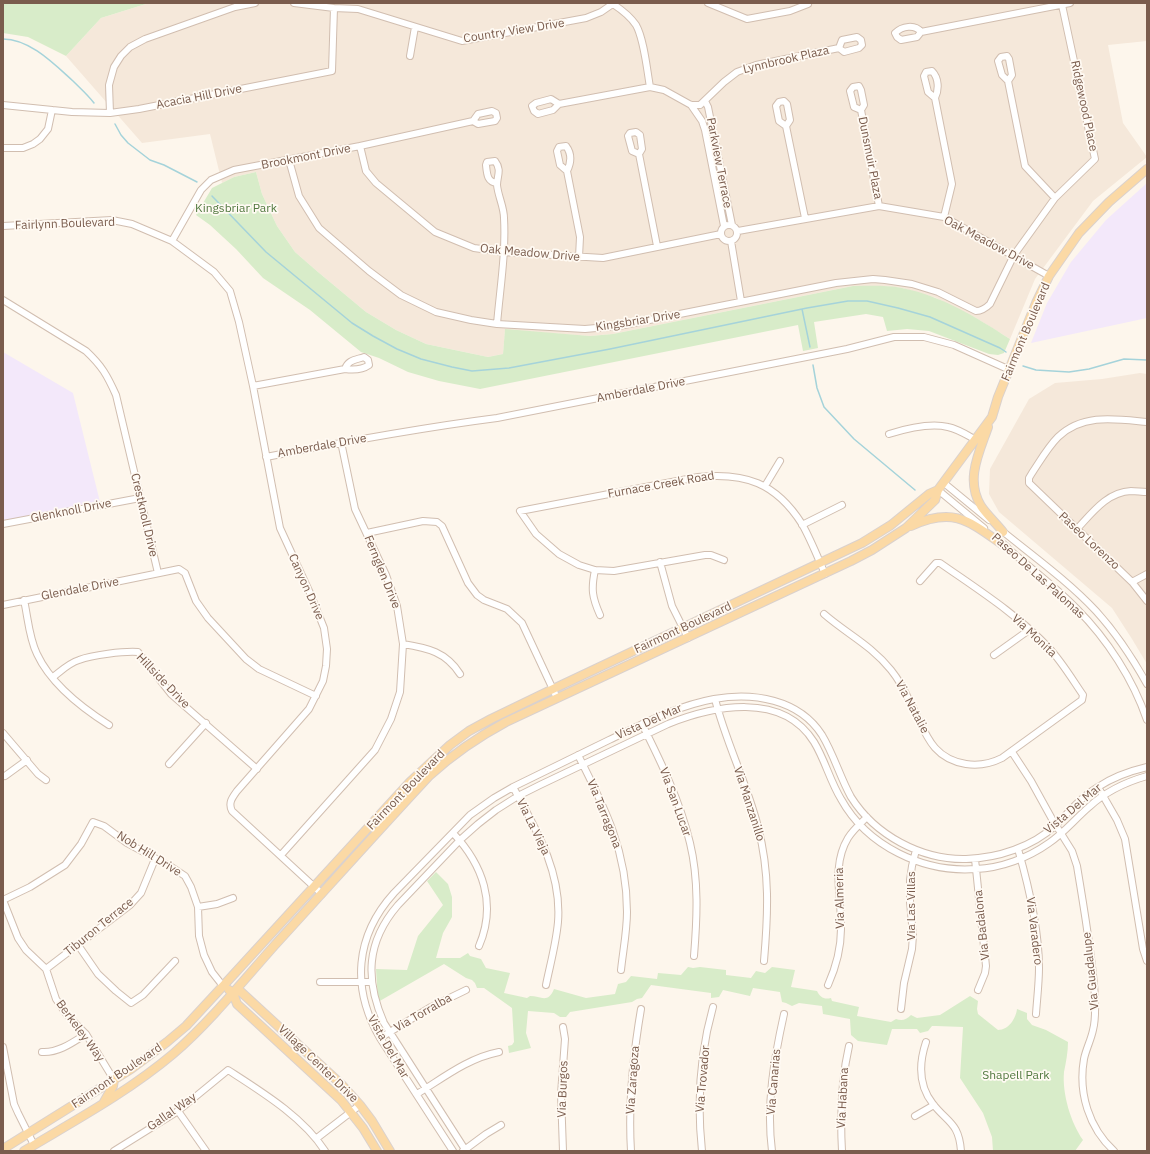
<!DOCTYPE html>
<style>
body{margin:0}
#map{position:relative;width:1150px;height:1154px;overflow:hidden;background:#fdf6ec;font-family:"IBM Plex Sans",sans-serif}
canvas{display:block}
.frame{position:absolute;inset:0;border:4px solid #7a5c4d;pointer-events:none}
</style>
<div id="map">
<canvas width="1150" height="1154"></canvas>
<div class="frame"></div>
</div>
<script>
const context = document.querySelector('canvas').getContext('2d');
context.lineJoin = 'round';
function fill(path, color) {
  context.fillStyle = color;
  context.fill(path, 'evenodd');
}
function stroke(path, color, width, dash) {
  context.strokeStyle = color;
  context.lineWidth = width;
  context.lineCap = dash ? 'butt' : 'round';
  context.setLineDash(dash || []);
  context.stroke(path);
}
function drawText(font, color, halo, rows, align = 'center') {
  context.font = font + ' "IBM Plex Sans",sans-serif';
  context.lineWidth = 3.5;
  context.setLineDash([]);
  context.textBaseline = 'middle';
  context.strokeStyle = halo;
  context.fillStyle = color;
  for (const [text, x, y, turn = 0] of rows) {
    context.save();
    context.translate(x, y);
    context.rotate((+turn || 0) * Math.PI / 180);
    context.textAlign = isNaN(turn) ? turn : align;
    if (halo) context.strokeText(text, 0, 0);
    context.fillText(text, 0, 0);
    context.restore();
  }
}
fill(new Path2D(`
 M149 3H460L464 4 469 3H1147V41L1108 45 1123 123 1147 157 1093 201 1035 279 1010 339 976 318 936 298 902 288 881 286H853L613 334 590 336 505 330 503 354 488 357 426 344 396 330 366 312 318 272 295 252 277 226 262 194 256 172 234 177 222 183 210 134 142 143 66 56 101 18Z
 M1140 373 1147 374V664L1132 639 1112 608 999 512 989 494 990 469 1029 399 1055 383 1102 379Z`), '#f5e8da');
fill(new Path2D(`
 M1147 183V318L1031 343 1047 303 1071 262 1106 220Z
 M3 352 73 393 101 506 3 524Z`), '#f3e8fa');
fill(new Path2D(`
 M3 3H149L101 18 66 56 28 37 3 33Z
 M256 172 262 194 277 226 295 252 318 272 366 312 396 330 426 344 488 357 503 354 505 329 590 336 613 334 853 286C870 286 886 285 902 288 942 296 976 317 1010 339L1004 353 998 355 989 354 929 331 907 329 887 331 883 317 866 314 814 322 818 348 803 351 798 325 480 389 439 381 408 372 379 358 361 352 310 310 263 278 236 249 210 225 196 215 212 188 234 177Z
 M436 872 448 884 452 897V917L443 933 436 958H460L468 953 470 956 481 959 486 968 510 973 504 993 527 998 530 996C541 996 548 1004 554 989L586 998 615 994 618 984 626 982 631 976 657 979 658 973 681 975 688 967 693 968 700 967 726 970V975L751 978 756 971 765 973 772 967 795 970 791 987 817 991C820 997 824 1000 831 998L832 1001 859 1007 857 1016 891 1022 896 1019C902 1021 906 1020 911 1015L917 1018 940 1015 970 996 978 1001 977 1009 978 1014 998 1030C1009 1030 1016 1018 1017 1009L1027 1013V1019L1032 1025 1046 1030 1068 1042C1068 1052 1066 1062 1064 1072 1062 1094 1071 1123 1083 1140L1075 1151H993L992 1137 983 1113 960 1078 963 1027 936 1026H932L928 1031 920 1033 917 1029H892L887 1045 858 1041 851 1035 850 1019 823 1014 822 1006 799 1003 792 1006 786 1003 782 1002 780 992 753 988 750 996 723 990 719 997 711 998V993L651 985 642 998 637 999 632 1002 570 1012 566 1017H560L554 1013 528 1011 526 1033 531 1048 509 1053 508 1046 512 1045 514 1042 512 1008 484 988H477L475 983 472 980 466 978 444 964 378 1002 376 969 407 970 418 936 443 905 427 881Z`), '#d8ecc9');
stroke(new Path2D(`
 M3 39C30 39 54 64 73 81 80 88 88 95 94 103
 M115 124 121 135 128 143 150 160 164 165 197 182
 M212 196 266 252 352 323 373 336 397 349 421 359 452 367 472 371 509 368 610 349 807 308 848 301H867L898 308 930 317 1000 348 1006 352
 M802 309 810 347
 M813 365 817 388 824 407 854 439 915 490
 M1023 366 1036 370 1069 372 1089 369 1124 359 1147 360`), '#a5d3da', 1.5);
const minor = new Path2D(`
 M294 3 334 8 358 9 462 41 586 18 601 12 614 3
 M708 3 747 19 790 11 808 4
 M613 4C622 10 630 16 636 25 644 39 647 70 650 87
 M921 32C915 24 902 26 895 33L897 37 901 40 917 37 921 32 1070 3
 M410 56 415 27
 M1008 81 1002 75 998 61 1001 57 1007 56 1009 59 1012 75 1008 81 1025 166 1055 198
 M935 98 928 92 924 76 926 72 932 71C939 78 939 90 935 98L952 184 944 217
 M705 101 708 107 732 225
 M559 104 553 110 538 114 534 111 532 106 536 103 551 99 559 104 650 87 664 90 691 105H700L724 82 737 72 756 65 839 48 844 52 859 48 862 45 861 40 857 37 842 40 839 48
 M3 105 72 112 110 113 139 109 332 71 334 8
 M691 105 702 121 705 130 724 226
 M861 110 854 107 850 91 853 87 859 86 861 90 864 105 861 110 879 206
 M110 113 109 85 114 67 121 56 130 47 145 39 235 7 255 3
 M786 126 779 121 776 106 779 102 784 101 787 104 790 120 786 126 805 218
 M360 146 366 171 376 183 435 232 474 248 503 252 603 258 721 234
 M3 148H23L33 144 40 139 48 129 52 110
 M639 154 632 151 628 136 630 133 636 132 640 135 642 149 639 154 657 246
 M289 160 299 196 319 228 369 271 401 295 436 312 471 320 497 324 585 329 619 326 836 283 873 279 885 280 912 284 938 292 976 311C982 311 986 308 990 304L1014 255 1055 198 1095 159 1062 5
 M567 171 560 165 557 151 559 147 566 146C572 154 571 163 567 171L580 237 579 257
 M721 233a8 8 0 1 1 16 0a8 8 0 1 1-16 0Z
 M3 226 112 220 132 224 172 241 214 272 230 291 239 322 253 386 280 528 310 593 324 628 327 649 326 666 323 681 309 709 237 791C232 798 228 803 232 811L322 894
 M738 231 879 206 944 217 1049 276
 M172 241 201 190 211 180 234 170 360 146 473 121 478 124 495 121 497 118 496 113 492 111 478 114 473 121
 M731 241 741 301
 M3 300 86 351C102 366 107 375 116 395L158 573
 M497 324C500 289 506 253 504 218 504 207 498 196 497 185 497 176 502 170 495 161L487 162 486 165C487 174 487 182 497 183
 M253 386 345 369C353 370 362 370 369 365L368 360 364 357C355 360 348 360 345 369
 M1147 422C1116 419 1083 413 1058 437 1048 447 1040 461 1032 473L1029 478V483L1132 582 1147 601
 M889 434C905 429 931 423 948 427 958 429 967 435 976 440
 M266 457C343 442 419 428 497 418L847 349 894 337H924L954 345 1010 370
 M944 483 989 520
 M765 486 780 461
 M938 490 984 528
 M3 524 140 498
 M802 525 842 505
 M1001 530C1033 556 1068 581 1096 611 1116 633 1133 659 1147 684
 M1076 530C1092 513 1107 492 1131 491 1136 491 1142 492 1147 492
 M367 533 423 521 437 522 442 526 468 583 477 595 484 600 507 609 522 623 557 698
 M1003 544C1027 566 1054 585 1077 609 1107 639 1133 679 1147 720
 M724 560 711 555H705L614 571 595 570 579 565 559 554 536 534 520 511 698 477C745 472 776 483 802 524 811 540 818 558 825 574
 M660 562 672 606 688 638
 M595 570C591 589 592 597 600 615
 M1132 582 1147 574
 M24 600C28 618 29 638 37 654 51 684 82 708 109 725
 M3 605 179 569 185 573 196 601 208 618 246 659 259 669 316 696
 M824 614C847 634 871 645 891 670 899 680 905 691 910 702 925 729 929 758 966 764 979 766 990 764 1002 758L1082 700 1083 695C1072 679 1062 662 1049 648 1017 614 977 589 940 563H936L920 581
 M403 644C428 648 446 652 460 674
 M994 655 1029 630
 M53 677C61 671 69 663 79 660 92 655 124 651 138 652L171 694 257 769
 M715 699C726 743 747 783 758 827 770 873 768 914 764 961
 M642 724C661 762 680 801 690 843 699 880 697 919 694 956
 M3 733 38 774 46 780
 M1012 752 1031 781 1052 819 1072 851 1077 866C1084 909 1092 953 1095 997 1095 1008 1096 1019 1093 1030 1091 1040 1086 1049 1084 1059 1078 1093 1089 1128 1114 1151
 M578 755C605 808 627 851 627 912 627 931 623 951 621 970
 M169 764 206 723
 M5 776 27 760
 M513 787C536 829 562 872 558 922 556 944 550 965 546 985
 M1098 787 1117 820 1125 839 1143 949 1147 961
 M453 833C483 865 497 904 479 946
 M1018 849C1029 887 1039 928 1039 968 1039 983 1037 999 1036 1014
 M281 855 375 750 391 719 400 692 403 644 397 606 386 575 355 509 341 442
 M975 859 986 966 985 973 978 990
 M198 907 217 904 233 898
 M78 945 98 974 116 991 131 1003 143 995 175 961
 M46 969 130 905 141 893 155 859
 M320 982H371
 M828 985C836 967 841 948 841 929 842 898 831 866 848 838 853 830 860 824 867 817
 M901 1009 904 983 912 949 913 935 910 902V880L912 866 916 850
 M563 1027 565 1039 561 1094 563 1151
 M380 1038 431 1007 466 990
 M926 1042C919 1063 918 1085 933 1104 948 1123 959 1123 961 1151
 M3 1047 14 1104 18 1113 34 1145
 M42 1052C58 1053 72 1043 86 1034
 M114 1080 86 1034 67 1015 56 999 46 969 26 950 18 938 3 900 30 887 65 865 81 844 93 822 104 826 127 843 173 868 185 876 191 887 198 907 199 936 204 955 212 972 223 986
 M417 1094C443 1078 468 1058 499 1052
 M178 1111 206 1151
 M915 1116 934 1105
 M317 1138 360 1105
 M114 1151 178 1111 228 1070C262 1092 303 1117 325 1151
 M453 1151 380 1038C351 988 355 936 394 893L470 815 494 798 513 787C545 771 577 756 609 740 643 724 676 706 714 699 753 692 799 699 822 735 834 755 840 777 851 797 875 835 921 860 966 859 998 858 1032 847 1056 825 1070 811 1081 797 1098 787 1113 777 1130 771 1147 767
 M463 1151 486 1134 501 1125
 M466 1151 384 1023C365 980 366 942 398 905L460 840 478 824 496 810 518 796 540 785 668 724C713 706 782 691 814 742 825 760 830 781 841 799 867 846 923 873 976 869 1001 868 1028 858 1049 843 1064 833 1075 819 1089 807 1105 792 1126 782 1147 776
 M631 1151C628 1103 633 1056 641 1009
 M702 1151C697 1104 700 1053 713 1007
 M772 1151C766 1105 774 1059 784 1014
 M842 1151C840 1115 841 1081 849 1046`);
const major = new Path2D(`
 M988 427C979 453 965 480 981 506 987 515 996 523 1003 532
 M911 526C955 506 970 522 1006 547
 M229 990 233 993 237 1004 341 1100 363 1128 377 1151
 M233 993 240 991 342 1085 360 1105 372 1121 390 1151
 M104 1102 113 1086 114 1080
 M3 1149 131 1069 167 1042 186 1026 223 986 410 782 450 745 469 731 491 719 553 689 862 543 891 525 929 494 938 490 992 417 998 397 1036 303 1049 276 1079 233 1109 202 1147 169
 M24 1151C74 1121 128 1092 173 1054 209 1023 243 981 274 946 326 889 377 832 429 776 453 754 478 737 506 722L851 561 872 550 906 528 935 500 938 490`);
stroke(minor, '#d1beb0', 8);
stroke(major, '#dad1cd', 10);
stroke(minor, '#fff', 6);
stroke(major, '#fbd9a5', 8);
drawText('12px', '#7a5c4d', '#fffaf3', [
 ["Country View Drive",514,31,-9],
 ["Lynnbrook Plaza",786,60,-13],
 ["Acacia Hill Drive",199,97,-11],
 ["Ridgewood Place",1084,106,78],
 ["Brookmont Drive",306,157,-11],
 ["Dunsmuir Plaza",870,158,79],
 ["Parkview Terrace",719,163,79],
 ["Fairlynn Boulevard",65,224,-2],
 ["Oak Meadow Drive",989,243,28],
 ["Oak Meadow Drive",530,253,5],
 ["Kingsbriar Drive",638,321,-9],
 ["Fairmont Boulevard",1026,332,-67],
 ["Amberdale Drive",641,390,-11],
 ["Amberdale Drive",322,446,-10],
 ["Furnace Creek Road",661,485,-10],
 ["Glenknoll Drive",71,511,-11],
 ["Crestknoll Drive",144,515,77],
 ["Paseo Lorenzo",1089,541,43],
 ["Fernglen Drive",382,572,68],
 ["Paseo De Las Palomas",1038,576,42],
 ["Canyon Drive",306,587,66],
 ["Glendale Drive",80,589,-11],
 ["Fairmont Boulevard",683,628,-25],
 ["Via Monita",1034,636,43],
 ["Hillside Drive",163,681,46],
 ["Via Natalie",912,707,62],
 ["Vista Del Mar",649,722,-24],
 ["Fairmont Boulevard",406,790,-46],
 ["Via San Lucar",675,802,70],
 ["Via Manzanillo",749,804,72],
 ["Vista Del Mar",1073,809,-40],
 ["Via Tarragona",604,814,68],
 ["Via La Vieja",533,827,64],
 ["Nob Hill Drive",149,854,32],
 ["Via Almeria",840,898,-91],
 ["Via Las Villas",912,906,-90],
 ["Via Badalona",982,925,-96],
 ["Tiburon Terrace",99,927,-39],
 ["Via Varadero",1034,931,83],
 ["Via Guadalupe",1091,971,-96],
 ["Via Torralba",423,1013,-30],
 ["Berkeley Way",80,1031,54],
 ["Vista Del Mar",388,1047,60],
 ["Village Center Drive",318,1064,44],
 ["Fairmont Boulevard",117,1076,-34],
 ["Via Trovador",703,1079,-85],
 ["Via Zaragoza",633,1080,-86],
 ["Via Canarias",774,1082,-85],
 ["Via Burgos",563,1089,-88],
 ["Via Habana",843,1098,-87],
 ["Gallal Way",172,1112,-35]
]);
drawText('12px', '#537a41', '#fffaf3', [
 ["Kingsbriar Park",236,209],
 ["Shapell Park",1016,1076]
]);
</script>
